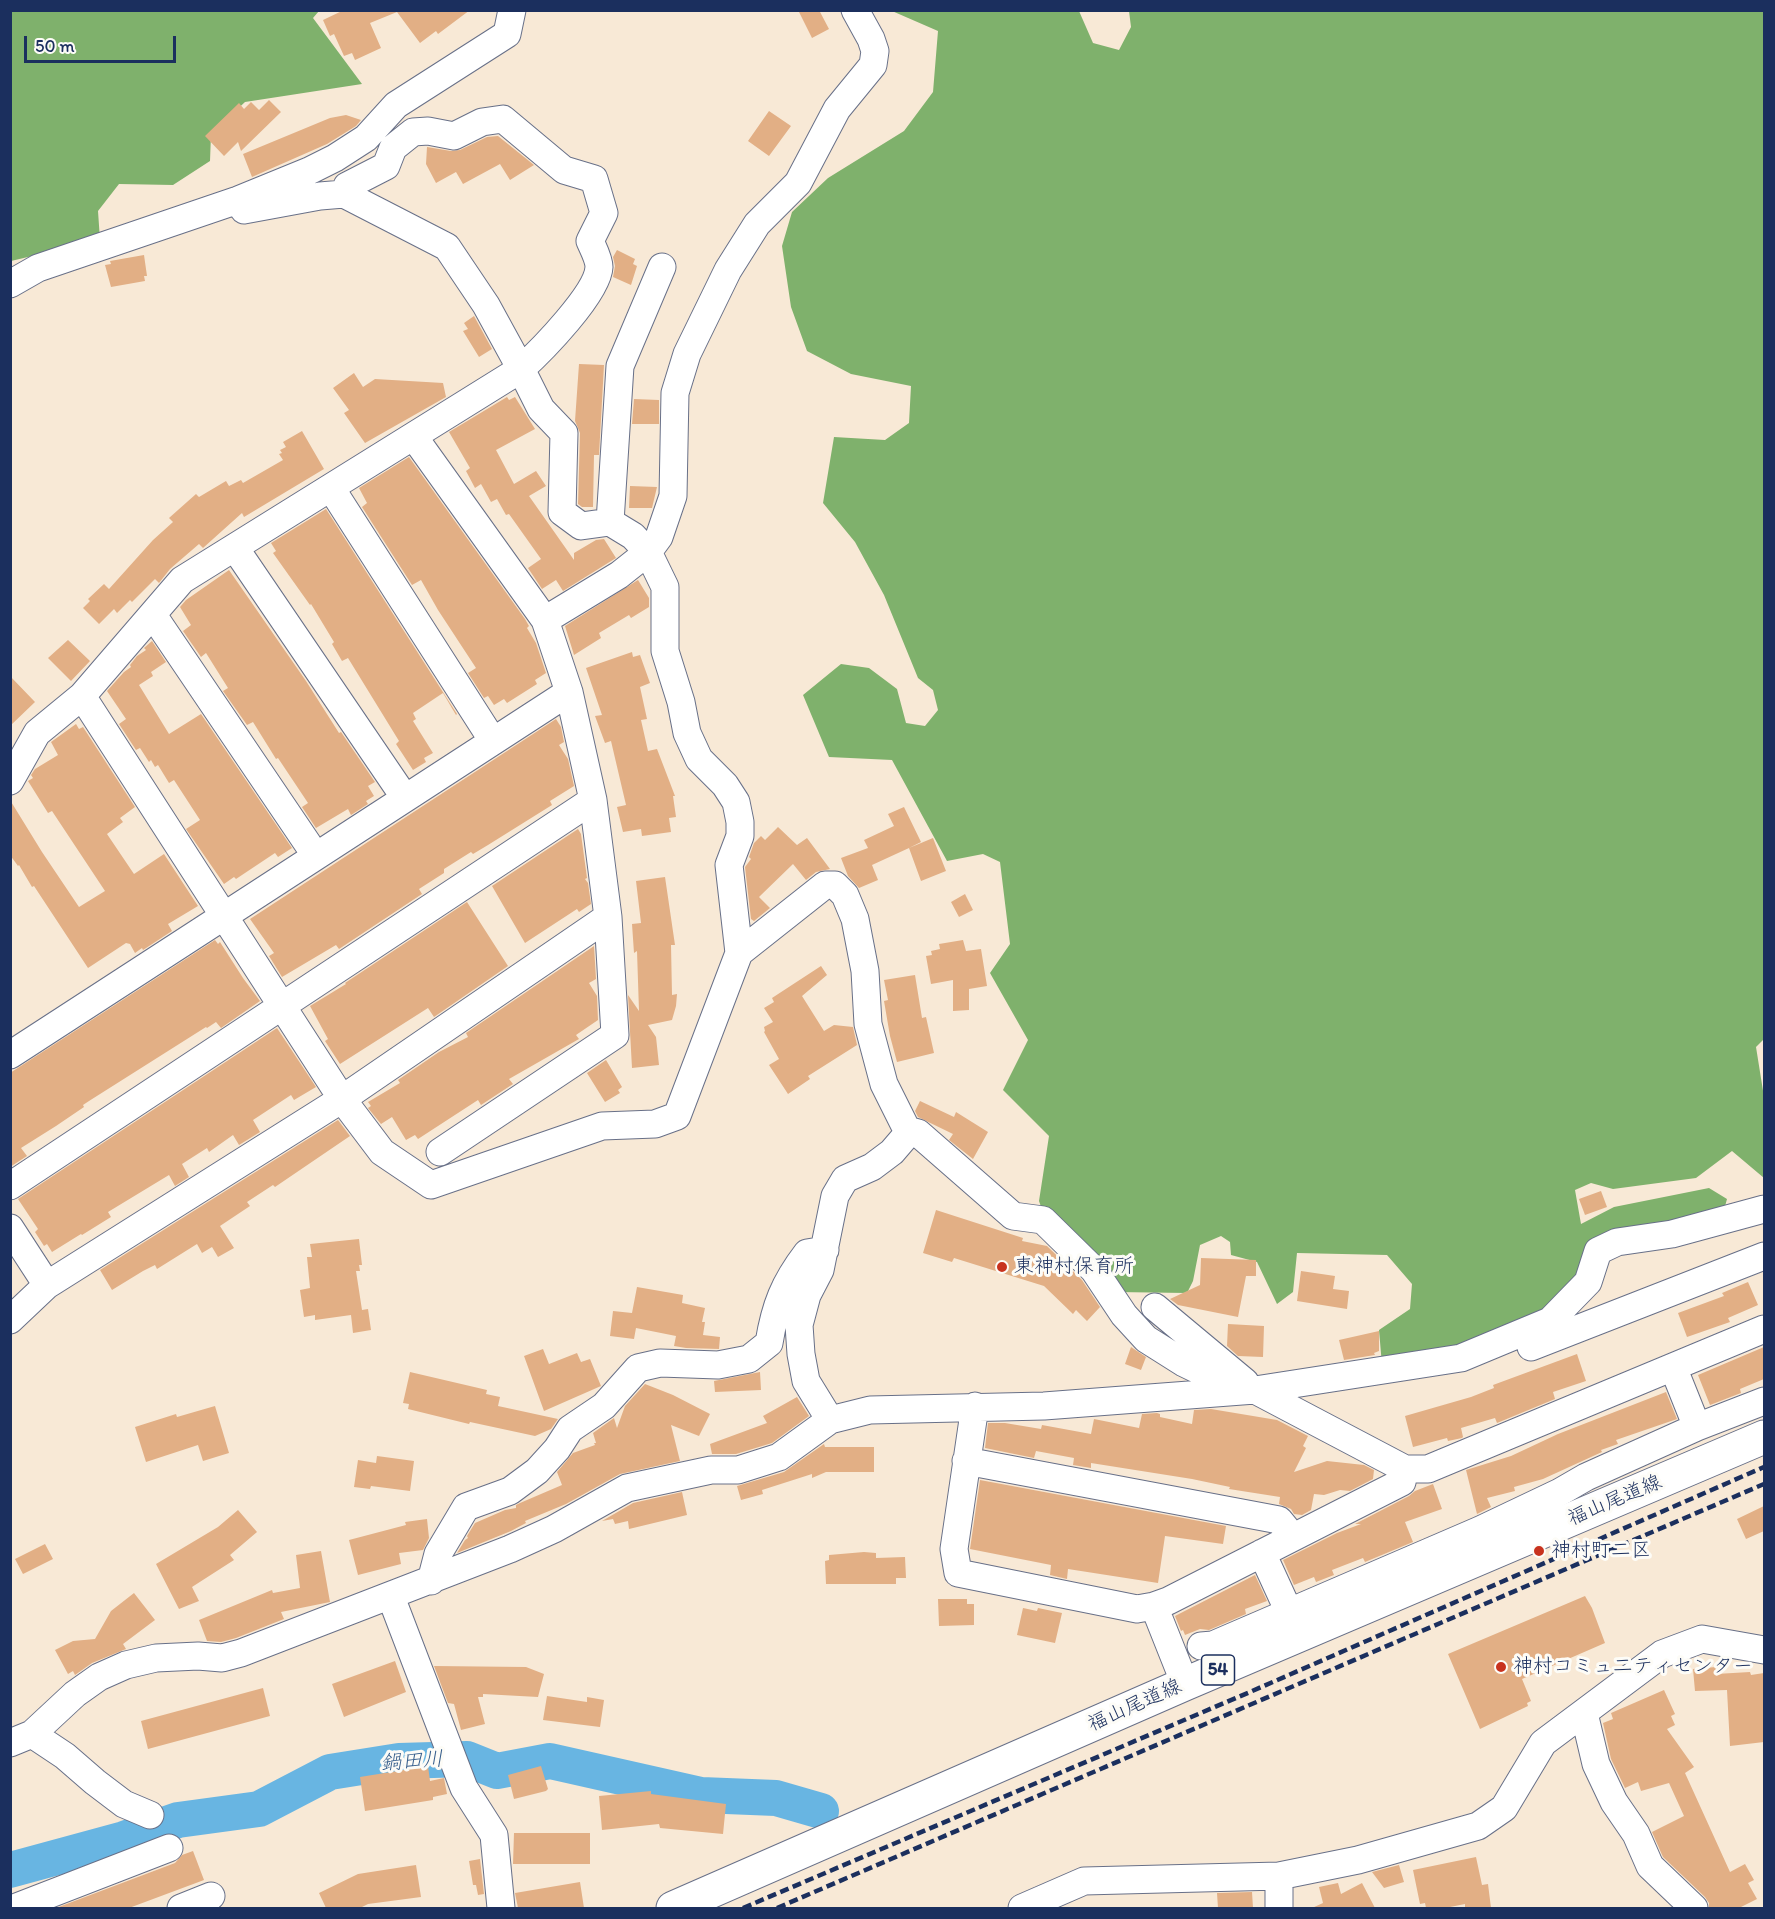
<!DOCTYPE html>
<meta charset="utf-8">
<style>
body{margin:0}
#map{position:relative;width:1775px;height:1919px;overflow:hidden;background:#f8e9d6;font-family:Itim,sans-serif}
canvas{display:block}
.frame{position:absolute;inset:0;border:12px solid #1b2f5e;pointer-events:none}
.scale{position:absolute;left:24px;top:36px;width:152px;height:27px;box-sizing:border-box;border:3px solid #1b2f5e;border-top:0;padding-left:8px;font-size:18px;line-height:21px;white-space:nowrap;color:#1b2f5e;-webkit-text-stroke:4px #fdfcf7;paint-order:stroke}
</style>
<div id="map">
<canvas width="1775" height="1919"></canvas>
<div class="frame"></div>
<div class="scale">50 m</div>
</div>
<script>
const context = document.querySelector('canvas').getContext('2d');
context.lineJoin = 'round';
function fill(path, color) {
  context.fillStyle = color;
  context.fill(path, 'evenodd');
}
function stroke(path, color, width, dash) {
  context.strokeStyle = color;
  context.lineWidth = width;
  context.lineCap = dash ? 'butt' : 'round';
  context.setLineDash(dash || []);
  context.stroke(path);
}
function drawText(font, color, halo, rows, align = 'center') {
  context.font = font + ' Itim,"Klee One",sans-serif';
  context.lineWidth = 6;
  context.setLineDash([]);
  context.textBaseline = 'middle';
  context.strokeStyle = halo;
  context.fillStyle = color;
  for (const [text, x, y, turn = 0] of rows) {
    context.save();
    context.translate(x, y);
    context.rotate((+turn || 0) * Math.PI / 180);
    context.textAlign = isNaN(turn) ? turn : align;
    if (halo) context.strokeText(text, 0, 0);
    context.fillText(text, 0, 0);
    context.restore();
  }
}
fill(new Path2D(`
 M10 11H319L313 18 362 84 245 102 211 134 210 161 173 185 119 184 98 211 100 240 11 261Z
 M892 11H1079L1093 43 1119 50 1131 27 1129 11H1764V1039L1756 1047 1764 1097V1178L1732 1151 1696 1178 1613 1189 1591 1183 1575 1190 1581 1224 1614 1207 1709 1188 1727 1199 1724 1210 1605 1238 1577 1288 1547 1311 1463 1348 1382 1365 1379 1330 1410 1309 1412 1284 1387 1255 1297 1253 1293 1292 1277 1304 1257 1262 1231 1255 1230 1242 1221 1236 1200 1245 1193 1281 1187 1293 1115 1292 1050 1233 1039 1201 1049 1136 1003 1090 1028 1040 990 973 1010 944 1000 862 983 854 947 861 892 760 829 757 803 695 841 664 869 668 897 689 906 723 925 726 938 710 933 690 918 678 884 595 855 542 823 503 834 437 885 440 909 423 911 386 851 374 807 351 791 307 782 246 792 212 828 178 904 131 933 92 938 31Z`), '#7fb16c');
stroke(new Path2D(`
 M10 1870 124 1839 178 1820 259 1809 330 1772 399 1761 467 1759 497 1771 550 1761 701 1795 776 1798 821 1811`), '#68b5e2', 36);
fill(new Path2D(`
 M344 10H470L438 34 436 31 420 43 397 12 370 23 381 48 355 60 352 53 344 56 334 34 330 36 323 20Z
 M798 10H819L829 29 812 38Z
 M269 100 281 112 241 151 238 142 224 156 205 136 239 103 244 109 251 102 259 110Z
 M769 111 791 126 769 156 748 141Z
 M346 115 361 120 356 126 327 144 252 177 243 154 330 118Z
 M498 136 534 165 510 180 500 164 463 184 456 172 436 183 426 164 427 147 451 151 460 150 487 137Z
 M617 250 635 259 633 264 637 266 631 285 613 277 615 266 613 257Z
 M144 255 147 276H144L145 281 111 287 105 265 111 264 110 261Z
 M474 316 492 349 479 357 463 331 468 329 464 323Z
 M579 364 604 365 599 455H594L593 507H582L578 504 580 433 575 421Z
 M354 373 363 387 375 379 443 383 446 397 365 443 344 413 349 410 333 388Z
 M507 397 509 400 515 397 535 429 496 450 514 484 536 471 546 486 529 496 574 560V553L596 540 604 539 616 558 563 591 556 580 542 589 528 568 541 559 509 514 506 515 497 499 491 502 481 484 475 488 466 471 470 468 449 432Z
 M634 399 659 400V424H632Z
 M302 431 324 469 244 517 242 513 203 548 199 544 170 569 159 583 155 579 132 602 130 600 117 613 114 609 99 624 83 608 90 601 88 599 104 584 109 589 153 540 173 522 169 518 196 494 199 497 226 481 229 486 241 480 243 483 283 460 279 454 282 453 280 450 286 447 283 442Z
 M409 457 525 619 529 626 527 628 536 643 546 673 535 680 537 684 507 703 504 699 494 705 488 696 484 698 468 673 476 668 438 610 421 580 412 585 362 507 367 503 359 488Z
 M630 486 657 487 652 508H629Z
 M326 509 457 714 456 715 443 693 413 713 416 719 413 721 433 753 424 758 426 762 413 770 396 744 399 741 348 658 342 661 332 644 334 642 311 604 310 605 273 553 276 551 271 543Z
 M229 570 306 681 339 733 341 732 375 782 368 786 374 796 366 801 368 804 351 815 348 809 316 828 302 807 308 803 278 758 276 759 253 722 247 725 223 691 228 688 206 653 201 657 183 631 191 625 180 607 186 600Z
 M638 580 649 598V607L631 618 629 615 599 633 601 638 574 655 565 626Z
 M68 640 90 661 71 681 48 658Z
 M152 641 166 662 151 672 153 676 139 685 169 734 201 714 292 848 278 857 275 853 236 879 234 877 224 884 186 829 200 820 174 780 169 783 158 765 155 767 151 760 149 762 140 748 136 750 119 724 126 719 107 691 124 672 131 667 130 665 137 656 146 650 144 648Z
 M632 652 633 657 640 655 650 683 640 687 647 719 641 720 648 751 657 749 675 796H673L676 817 669 818 671 832 642 836 641 829 623 832 617 807 626 805 611 741 605 743 595 716 602 715 586 668Z
 M10 676 35 702 10 726Z
 M556 719 561 727 564 742 559 745 568 759 574 786 550 801 552 805 488 845 473 854 471 852 444 869V873L419 889 422 894 339 949 336 945 282 977 269 956 274 953 250 919Z
 M76 724 79 729 83 727 135 807 120 818 123 822 107 834 134 874 164 854 198 906 168 924 172 931 143 950 142 948 135 953 130 944 126 943 88 968 34 886 32 887 19 865 18 866 10 855V800L42 852 79 907 105 891 52 811 48 813 28 781 33 778 31 775 35 769 58 755 51 742Z
 M904 807 921 842 909 848 933 838 946 871 921 881 909 848 872 865 878 880 859 888 848 876 841 858 868 848 864 840 894 826 888 814Z
 M778 827 797 845 807 838 830 869 816 872 806 880 793 864 759 897 770 908 754 921 751 919 745 867 751 859 749 857 754 843 761 836 765 840Z
 M578 829 581 834 587 878 585 879 588 883 591 904 579 912 577 909 525 943 492 886Z
 M665 877 675 945H671L672 995 677 994 676 1006 672 1020 648 1025 656 1037 659 1065 632 1068 628 995 639 1011 637 951 634 953 632 924 641 923 636 881Z
 M965 894 973 910 959 917 951 902Z
 M467 902 508 966 434 1017 428 1008 340 1064 325 1041 328 1039 310 1006 346 984 345 983Z
 M215 940 218 944 220 942 243 978 260 1001 221 1028 216 1022 207 1028 206 1027 89 1101 83 1105 84 1107 56 1126 21 1148 27 1156 10 1167V1073Z
 M963 940 966 951 981 949 987 986 969 989V1010L953 1011V980L931 984 926 956 932 955 931 951 940 949 939 944Z
 M594 946 596 979 589 983 597 996 598 1020 576 1035 579 1039 509 1079 513 1084 481 1105 478 1100 418 1139 415 1135 406 1140 392 1117 381 1124 368 1108 371 1106 368 1102 400 1083 398 1080 439 1052 468 1037 466 1033Z
 M821 966 827 975 802 996 824 1031 834 1025 853 1027 857 1045 808 1076 810 1079 788 1094 769 1065 779 1059 764 1032 765 1031 764 1027 773 1022 764 1008 774 1002 772 998Z
 M915 975 922 1018 926 1017 934 1053 897 1062 890 1036 884 1001 888 1000 884 980Z
 M277 1028 316 1087 294 1100 291 1095 253 1120 260 1132 239 1145 233 1135 209 1152 207 1148 182 1164 189 1177 175 1186 169 1175 108 1212 111 1217 82 1235 81 1234 52 1252 47 1244 44 1246 35 1232 38 1229 18 1199Z
 M606 1060 622 1087 618 1090 620 1093 605 1102 587 1073Z
 M920 1101 954 1117 956 1112 988 1132 973 1159 949 1140 953 1134 918 1117 915 1111Z
 M338 1120 350 1136 275 1187 273 1185 247 1202 250 1206 220 1226 234 1248 218 1257 212 1247 202 1253 197 1244 157 1269 155 1265 143 1271 112 1290 100 1270Z
 M1601 1191 1607 1207 1585 1215 1579 1199Z
 M936 1210 1023 1238 1022 1241 1047 1246 1082 1280 1100 1307 1087 1321 1076 1310 1073 1314 1044 1286 954 1258 952 1262 923 1253Z
 M359 1239 362 1265H359L360 1271H356L362 1310 368 1309 371 1330 353 1333 351 1315 315 1320V1315L304 1317 300 1290 310 1288 307 1257H312L310 1244Z
 M1201 1258 1256 1260V1276H1246L1238 1317 1178 1305 1170 1299 1200 1285Z
 M1301 1271 1335 1276 1333 1289 1349 1291 1347 1309 1297 1301Z
 M1748 1282 1758 1305 1728 1318 1730 1322 1687 1337 1678 1313 1724 1296 1722 1293Z
 M637 1287 683 1295 682 1303 705 1308 702 1322H705L703 1335 720 1337 719 1349 686 1348 674 1346 676 1336 636 1328 634 1339 610 1336 613 1311 632 1313Z
 M1228 1324 1264 1326 1263 1357 1238 1356 1227 1346Z
 M1379 1331V1351L1374 1353 1375 1355 1344 1360 1339 1340Z
 M1131 1347 1146 1357 1141 1370 1125 1364Z
 M1764 1347V1379L1740 1389 1741 1393 1710 1405 1698 1375Z
 M543 1349 549 1364 577 1353 581 1362 590 1359 601 1386 544 1411 524 1356Z
 M1577 1354 1586 1381 1553 1392 1555 1399 1497 1423 1495 1418 1461 1428 1463 1437 1462 1438 1448 1441 1447 1438 1413 1447 1405 1416 1471 1397 1494 1388 1493 1385Z
 M410 1372 487 1390 486 1394 500 1397 498 1406 558 1419 551 1429 535 1436 470 1422 469 1424 408 1409 409 1404 403 1403Z
 M760 1372 761 1390 715 1392 714 1381Z
 M645 1384 673 1395 710 1414 699 1436 671 1425 680 1461 620 1474 566 1504 525 1521 526 1523 511 1531 457 1553 465 1540 468 1538 467 1536 475 1523 505 1510 516 1508V1505L520 1503 562 1485 557 1472 573 1453 595 1445 594 1443H596L593 1433 614 1418 617 1428 625 1406Z
 M1666 1392 1677 1419 1616 1440 1618 1444 1601 1450 1602 1452 1543 1479 1514 1487 1515 1491 1487 1498 1491 1507 1477 1514 1466 1470 1511 1456 1558 1434Z
 M797 1397 809 1416 772 1443 736 1454H712L710 1444 767 1423 763 1416Z
 M215 1406 229 1453 203 1461 198 1445 146 1462 135 1427 176 1414 177 1417Z
 M1211 1409 1277 1420 1308 1436 1303 1446 1306 1448 1294 1472 1327 1461 1364 1465 1374 1470 1373 1479 1350 1491 1340 1490 1324 1495 1314 1494 1311 1510 1302 1515 1294 1514 1291 1509 1279 1504 1280 1497 1229 1489 1230 1487 1192 1479 1091 1463V1468L1073 1465 1074 1458 1036 1451 1034 1458 985 1448 988 1423H1005L1041 1429 1042 1425 1091 1434 1094 1419 1139 1428 1142 1414 1157 1413 1160 1414V1417L1192 1424 1194 1410Z
 M824 1444 825 1447H874V1472H826L812 1478V1474L762 1490 763 1494 741 1500 737 1486 784 1472Z
 M377 1456 414 1461 410 1491 371 1486 370 1489 354 1487 358 1460 376 1463Z
 M980 1480 1226 1526 1223 1544 1165 1536 1158 1583 1068 1569 1067 1579 1050 1575 1051 1565 970 1549Z
 M1433 1484 1442 1509 1405 1522 1413 1542 1365 1562 1363 1558 1332 1570 1334 1575 1316 1582 1314 1577 1294 1585 1283 1560 1337 1533 1361 1524H1355L1409 1496 1415 1491Z
 M682 1492 687 1515 629 1529 628 1521 615 1524 613 1519 602 1521 633 1503Z
 M1764 1506V1531L1746 1539 1737 1519Z
 M238 1510 257 1532 230 1555 234 1560 192 1587 199 1601 179 1609 156 1564 218 1527Z
 M427 1519 429 1538 423 1550 399 1553 401 1564 358 1575 349 1540 406 1525 405 1522Z
 M45 1544 53 1559 23 1574 15 1559Z
 M321 1551 330 1602 281 1612 284 1619 236 1638 221 1642 207 1641 199 1620 272 1590 273 1593 300 1588 296 1555Z
 M864 1552 876 1553V1558L905 1557 906 1578H896V1584H826L825 1561 829 1560V1555Z
 M1255 1575 1267 1601 1245 1609 1246 1614 1209 1630 1200 1629 1185 1635 1183 1630 1181 1631 1175 1616Z
 M134 1593 155 1620 123 1644 126 1649 92 1663 75 1675 73 1671 68 1674 55 1650 73 1641 95 1639 111 1611Z
 M1585 1596 1592 1608 1605 1643 1522 1679 1531 1701 1527 1703 1528 1706 1480 1729 1448 1654Z
 M938 1599H967V1604H974V1625L939 1626Z
 M1023 1608 1037 1611 1038 1608 1062 1613 1055 1643 1017 1635Z
 M395 1661 406 1692 344 1717 332 1684Z
 M434 1666 526 1667 544 1674 538 1697 483 1694V1697H478L485 1724 461 1730 454 1704 448 1703Z
 M1716 1667V1674L1750 1672 1751 1675 1764 1673V1742L1730 1746 1727 1690 1695 1691 1693 1669Z
 M263 1688 270 1716 148 1749 141 1721Z
 M1664 1690 1675 1714 1671 1716 1675 1725 1667 1729 1694 1767 1685 1773 1730 1872 1745 1864 1754 1880 1748 1883 1757 1899 1739 1908H1709V1903L1705 1897 1663 1857 1652 1832 1684 1816 1669 1783 1641 1791 1638 1782 1625 1788 1611 1759 1603 1723 1613 1719 1611 1713Z
 M547 1696 587 1702V1697L604 1700 600 1727 543 1720Z
 M428 1766 430 1781 444 1778 447 1794 433 1797V1800L365 1811 360 1777Z
 M541 1766 548 1789 546 1791 514 1799 508 1775Z
 M651 1791V1794L726 1804 723 1834 660 1828 659 1824 602 1830 599 1796Z
 M514 1833H590V1864H513Z
 M193 1851 204 1880 129 1908H56L175 1863 182 1855Z
 M1476 1857 1482 1885 1488 1884 1491 1908H1465V1904L1445 1908H1426L1425 1903 1420 1904 1413 1870Z
 M480 1859 484 1894 478 1895 476 1885H473L469 1861Z
 M416 1865 421 1897 368 1904 360 1908H326L319 1893 358 1874Z
 M1399 1865 1404 1882 1384 1888 1372 1872Z
 M580 1882 584 1908H518L515 1893Z
 M1338 1883 1341 1894 1362 1883 1375 1908H1312L1323 1903 1319 1887Z
 M1252 1892 1253 1908H1218L1217 1893Z`), '#e2af85');
const minor = new Path2D(`
 M10 284 38 268 238 200 309 171 335 158 366 138 396 105 507 34 512 10
 M414 437 545 620 569 692 593 800 608 917 615 1035 440 1152
 M331 488 493 741
 M610 522 620 366 662 267
 M235 548 405 798
 M153 615 316 856
 M545 620 619 575 648 552 659 537 673 496 675 393 687 354 728 270 757 224 798 183 837 109 873 65 875 51 871 39 855 10
 M82 696 342 1099 382 1152 431 1185 602 1126 655 1124 677 1116 739 953 729 865 740 836V822L736 802 725 785 699 759 687 733 681 702 665 651V587L648 552 633 536 610 522 581 526 562 512 564 433 541 409 521 369 486 305 447 247 344 194 320 196 244 210 238 200
 M10 781 37 733 82 696 182 580 521 369C541 351 598 293 599 267 599 259 593 248 590 241L604 213 594 179 564 170 503 119 482 122 454 136 428 131 413 132 393 148 386 166 347 186 344 194
 M739 953 825 885H835L845 895 855 919 865 971 868 1024 884 1084 907 1130 904 1138 892 1152 872 1167 845 1179 835 1196 820 1270 807 1295 799 1325 801 1354 806 1381 830 1420
 M10 1055 569 692
 M907 1130 918 1133 1013 1216 1043 1220 1094 1270 1124 1315 1146 1339 1184 1363 1213 1377 1255 1390 1461 1358 1550 1321 1588 1282 1598 1251 1617 1242 1672 1234 1764 1209
 M10 1186 593 800
 M10 1228 47 1285
 M1155 1307 1245 1382
 M10 1320 47 1285 342 1099 608 917
 M1531 1347 1764 1256
 M1673 1367 1697 1427
 M975 1406 954 1549 958 1573 1137 1609 1154 1606 1168 1601 1402 1482 1405 1469
 M966 1461 1279 1520 1293 1537
 M1262 1553 1289 1612
 M431 1581 438 1554 466 1507 510 1491 537 1471 557 1449 570 1429 604 1406 638 1368 660 1363 718 1365 749 1359 769 1343C775 1306 784 1283 807 1253L825 1250
 M391 1597 464 1788 494 1835 501 1908
 M1154 1606 1185 1684
 M1201 1646 1213 1645 1480 1530 1560 1492 1586 1477 1697 1427 1764 1401
 M1584 1713 1596 1764 1614 1802 1636 1834 1650 1866 1694 1908
 M32 1734 65 1756 95 1782 124 1804 150 1815
 M10 1743 32 1734 75 1694 99 1677 126 1665 156 1658 198 1656 222 1658 241 1653 510 1549 554 1529 627 1488 711 1470H738L779 1457 830 1420 870 1410 1044 1406 1255 1390 1405 1469H1428L1764 1329
 M1279 1876V1908
 M14 1908 169 1848
 M181 1908 211 1896
 M1022 1908 1084 1881 1279 1876 1358 1860 1478 1826 1504 1808 1543 1743 1662 1654 1702 1639 1764 1650`);
const major = new Path2D(`
 M673 1908 1185 1684 1764 1437`);
stroke(minor, '#687088', 29);
stroke(major, '#687088', 35);
stroke(minor, '#fff', 27);
stroke(major, '#fff', 33);
stroke(new Path2D(`
 M743 1908 1250 1692 1764 1467
 M777 1908 1764 1484`), '#1b2f5e', 4.5, [9, 4.5]);
for (const [x, y, r, color] of [
 [1002,1267,6,"#c8321e"],
 [1539,1551,6,"#c8321e"],
 [1501,1667,6,"#c8321e"]
]) {
  const dot = new Path2D();
  dot.arc(x, y, r, 0, 2 * Math.PI);
  context.fillStyle = color;
  context.fill(dot);
  stroke(dot, '#fdfcf7', 2);
}
for (const [x, y, w] of [
 [1218,1670,33]
]) {
  const box = new Path2D();
  box.roundRect(x - w / 2, y - 15, w, 30, 4.5);
  context.fillStyle = '#fdfcf7';
  context.fill(box);
  stroke(box, '#1b2f5e', 1.5);
}
drawText('bold 18px', '#1b2f5e', null, [
 ["54",1218,1670]
]);
drawText('20px', '#1b2f5e', '#fdfcf7', [
 ["東神村保育所",1014,1267],
 ["神村町二区",1551,1551],
 ["神村コミュ二ティセンター",1513,1667]
], 'left');
drawText('20px', '#1b2f5e', '#fdfcf7', [
 ["福山尾道線",1615,1501,-23],
 ["福山尾道線",1135,1706,-24]
]);
drawText('italic 21px', '#365e8c', '#fdfcf7', [
 ["鍋田川",412,1762,-4]
]);
</script>
